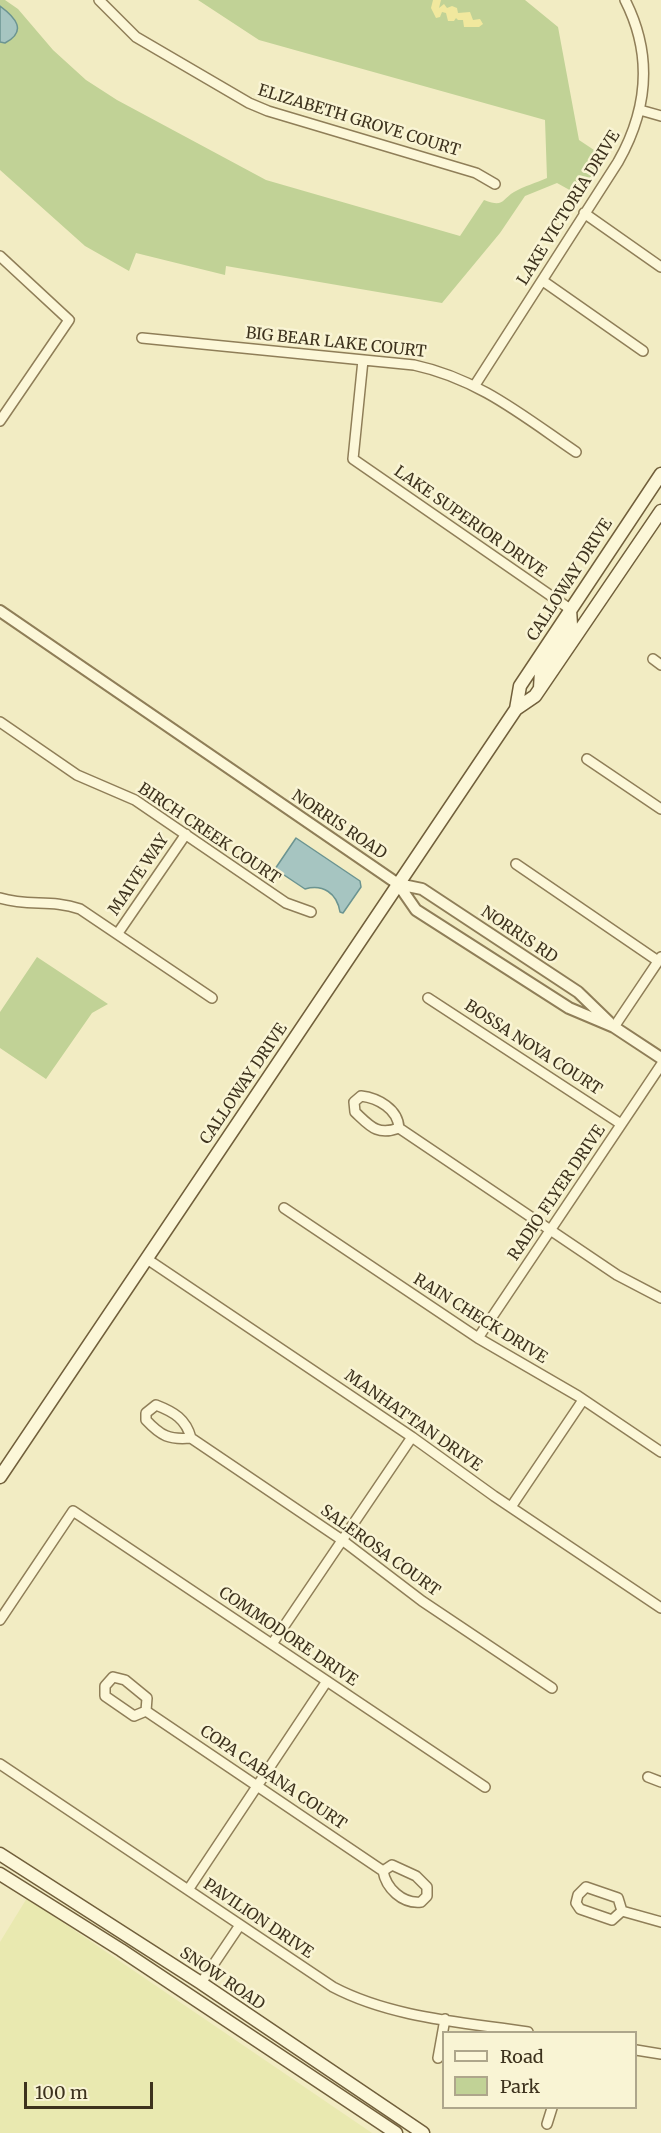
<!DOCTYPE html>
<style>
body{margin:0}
#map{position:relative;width:661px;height:2133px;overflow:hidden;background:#f2ecc3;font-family:Merriweather,serif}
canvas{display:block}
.legend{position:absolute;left:442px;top:2031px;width:195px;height:78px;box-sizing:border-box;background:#f9f4d4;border:2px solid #aea68b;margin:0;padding:8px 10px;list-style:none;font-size:18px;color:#3d321d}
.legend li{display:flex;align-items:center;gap:12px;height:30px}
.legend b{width:30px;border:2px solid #aea68b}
.scale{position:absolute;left:24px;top:2082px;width:129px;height:27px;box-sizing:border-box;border:3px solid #3d321d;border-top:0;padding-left:8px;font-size:18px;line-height:21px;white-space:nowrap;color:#3d321d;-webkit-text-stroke:4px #f9f4d4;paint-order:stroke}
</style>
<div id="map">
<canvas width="661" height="2133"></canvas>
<ul class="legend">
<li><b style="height:8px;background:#fcf7d8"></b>Road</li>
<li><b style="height:16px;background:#c1d296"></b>Park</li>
</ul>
<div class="scale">100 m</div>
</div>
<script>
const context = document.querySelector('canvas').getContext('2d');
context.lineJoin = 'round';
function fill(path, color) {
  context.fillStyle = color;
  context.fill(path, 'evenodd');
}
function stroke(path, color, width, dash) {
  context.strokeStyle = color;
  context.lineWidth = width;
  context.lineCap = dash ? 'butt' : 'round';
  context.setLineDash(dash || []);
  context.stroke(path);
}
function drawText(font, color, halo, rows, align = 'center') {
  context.font = font + ' Merriweather,serif';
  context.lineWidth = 5;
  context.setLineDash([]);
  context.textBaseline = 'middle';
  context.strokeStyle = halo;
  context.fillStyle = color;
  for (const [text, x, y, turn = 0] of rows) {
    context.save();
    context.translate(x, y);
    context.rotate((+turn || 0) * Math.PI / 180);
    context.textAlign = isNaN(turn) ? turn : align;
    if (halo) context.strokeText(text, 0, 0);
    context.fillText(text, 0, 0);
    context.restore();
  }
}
fill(new Path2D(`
 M27 1898 372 2133H0V1942Z`), '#e9e9b0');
fill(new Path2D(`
 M0 0H5L18 9 53 50 86 80 117 100 266 180 460 236 484 200C504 208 501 200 514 192 524 186 536 183 547 178L545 120 259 40 198 0H525L558 27 579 140 606 158 582 193H575L557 183 525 196 500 233 442 303 226 266 225 275 136 253 129 271 85 246 0 170Z
 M37 957 108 1004 92 1013 46 1079 0 1048V1012Z`), '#c1d296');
fill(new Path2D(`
 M433 0H441L439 8 444 4 447 8 452 6 457 8 458 13 470 12 473 20 480 19 483 24 479 27H464L463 20H458L456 18 454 21H448L446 13 442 12 440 17 436 18 431 8Z`), '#f1e89e');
const water = new Path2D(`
 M0 6C15 17 28 31 5 43L0 42Z
 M296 838 360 881 361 887 343 913 340 912C337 893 323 884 305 889L275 869Z`);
fill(water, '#a6c5c1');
stroke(water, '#6b9491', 1.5);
const minor = new Path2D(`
 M99 0 136 37 249 103 268 111 476 173 495 184
 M640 110 661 116
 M584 213 661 267
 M0 256 69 320 0 421
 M543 281 643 351
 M142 338 414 365C479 379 523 416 576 452
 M363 360 353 459 570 609
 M475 385 618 162C648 109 653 55 625 0
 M653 659 661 665
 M0 722 77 775 135 800 286 903 311 912
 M587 759 661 809
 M516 864 658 961
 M0 898C28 907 51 899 80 909L212 998
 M118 933 186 834
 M428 998 621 1124
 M614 1027 661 957
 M361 1096C378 1098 398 1109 399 1128 377 1136 370 1126 355 1112L354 1102Z
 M399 1128 617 1275 661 1298
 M284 1208 478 1338 578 1396 661 1452
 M147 1259 412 1437 494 1496 661 1608
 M478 1338 661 1065
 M191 1438C169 1440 161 1436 146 1420V1413L156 1405C174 1412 186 1419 191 1438L342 1540 422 1601 552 1688
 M511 1507 583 1400
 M0 1620 73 1511 485 1787
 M272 1644 412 1437
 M146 1711 147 1698 125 1680 113 1677 105 1686V1696L134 1716 146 1711 383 1871C386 1888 402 1904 421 1902L427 1896V1887L416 1876 392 1865 383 1871
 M0 1764 333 1987C392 2018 463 2022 528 2032
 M648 1777 661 1782
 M586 1887 618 1898 622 1911 612 1920 580 1909 576 1903 578 1895Z
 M188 1890 327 1681
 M622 1911 661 1922
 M201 1983 240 1925
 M636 2050 661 2054
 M438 2058 445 2019
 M547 2124 552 2108`);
const tertiary = new Path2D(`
 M0 611 398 884 416 910 569 1008 614 1027 661 1058
 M398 884 422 889 578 992 609 1022`);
const secondary = new Path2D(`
 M540 688 541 671 571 625 570 609
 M516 709 520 686 661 474
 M0 1477 516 709 535 696 661 511
 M0 1854 201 1983 423 2133
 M0 1874 121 1950 396 2133`);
stroke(minor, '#8f7e58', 12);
stroke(tertiary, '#8f7e58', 14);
stroke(secondary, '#715f3b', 15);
stroke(minor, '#fcf7d8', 9);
stroke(tertiary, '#fcf7d8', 10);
stroke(secondary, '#fcf7d8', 12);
drawText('16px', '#3d321d', '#f9f4d4', [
 ["ELIZABETH GROVE COURT",359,121,17],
 ["LAKE VICTORIA DRIVE",569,208,-58],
 ["BIG BEAR LAKE COURT",336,343,6],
 ["LAKE SUPERIOR DRIVE",470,522,35],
 ["CALLOWAY DRIVE",570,580,-57],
 ["NORRIS ROAD",339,825,34],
 ["BIRCH CREEK COURT",209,834,34],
 ["MAIVE WAY",139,875,-56],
 ["NORRIS RD",519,935,34],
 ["BOSSA NOVA COURT",533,1048,33],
 ["CALLOWAY DRIVE",244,1084,-56],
 ["RADIO FLYER DRIVE",557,1193,-56],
 ["RAIN CHECK DRIVE",480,1319,32],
 ["MANHATTAN DRIVE",413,1421,35],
 ["SALEROSA COURT",380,1551,36],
 ["COMMODORE DRIVE",288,1637,34],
 ["COPA CABANA COURT",273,1778,34],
 ["PAVILION DRIVE",258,1919,34],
 ["SNOW ROAD",222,1979,34]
]);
</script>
